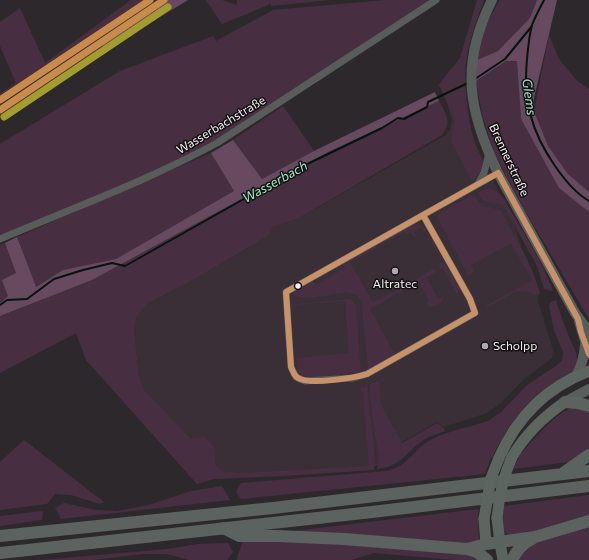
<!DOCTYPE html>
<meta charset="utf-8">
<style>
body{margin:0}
canvas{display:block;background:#2d282b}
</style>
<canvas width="589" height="560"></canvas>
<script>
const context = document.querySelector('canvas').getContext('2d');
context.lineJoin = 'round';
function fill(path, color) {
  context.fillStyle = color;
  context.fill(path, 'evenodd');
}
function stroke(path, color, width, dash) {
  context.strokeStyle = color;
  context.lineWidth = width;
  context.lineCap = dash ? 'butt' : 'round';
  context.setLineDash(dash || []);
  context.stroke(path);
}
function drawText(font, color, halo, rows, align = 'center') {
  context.font = font + ' Commissioner,sans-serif';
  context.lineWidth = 3;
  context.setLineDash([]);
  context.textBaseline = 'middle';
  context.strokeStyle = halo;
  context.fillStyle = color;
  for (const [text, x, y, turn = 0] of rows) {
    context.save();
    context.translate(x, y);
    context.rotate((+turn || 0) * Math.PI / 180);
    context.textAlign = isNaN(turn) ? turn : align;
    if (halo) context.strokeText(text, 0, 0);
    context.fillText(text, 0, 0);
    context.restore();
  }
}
fill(new Path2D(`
 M152 0H168L0 113V104Z
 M447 104 474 142 513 220 521 246 534 274 540 293 538 295V301L553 350 552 358 524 379 501 403 487 413 444 427 437 422 402 442 377 466 241 473 222 471 215 464 216 449 191 439 145 391 139 376 134 329 137 316 147 304 200 276 271 234 270 230 273 227 297 219 446 135 450 129 452 120Z`), '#3a2f37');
fill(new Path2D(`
 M131 0H152L0 104V94L16 83 0 46V22L20 8 45 63Z
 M206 0H222L237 5V0H331L271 6V4L222 24Z
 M385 0H432L236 128 187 157 0 237V144L120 71 213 36 216 41 273 10Z
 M477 0H484C475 24 465 51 465 77 466 98 468 120 474 140 476 148 482 155 482 163 482 172 477 176 472 181L452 143 451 138 455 121 439 85 442 80 460 58Z
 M500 0H537L530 18 498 51 477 60 483 30Z
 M549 35 559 59 577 81 589 89V192L568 174 548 146 534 111Z
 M102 45 105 48 0 118V113Z
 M506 61H517L521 119 559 188 589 212V319L524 209 494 153 482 114 476 81Z
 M439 101C446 113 452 123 442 135L297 219 273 227 271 230V234L200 276 147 304 137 316 134 329 139 376 145 391 191 439 205 437 216 449 215 464 222 471 241 473 369 466 363 392H362L360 388 367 386 375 459 374 470 282 476 214 479 197 484 86 360 76 333 0 373V316L92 280 330 151Z
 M283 106 314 151 262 179 233 140Z
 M211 153 234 191 116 259 63 270 35 287 17 237Z
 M486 189C495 188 498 193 504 199 521 229 541 258 553 291L544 289 537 266 503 205 483 201 478 193Z
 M472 195 475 197 481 206 497 209 501 211C515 237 531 262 539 291L540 293 538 295 527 292 516 291 486 308V306L532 280 511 243 471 265 474 271 468 275 436 215Z
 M413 225H420L427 230 424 232 421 228 414 232 416 237H414L411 232 407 234 405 232 382 244 381 242Z
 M430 237 459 289 457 294 443 268 441 269 439 264 443 262 430 239 425 241Z
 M5 243 16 273 8 296 0 303V245Z
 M375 246 376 248 350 262 373 303 434 269 436 272 370 309 395 355 368 370 366 343 363 321 362 303 358 296 347 292 313 298 299 297 292 294 293 292 313 281 316 285 345 268 343 264Z
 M427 278 438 299 443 296V298L442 303 433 307 429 306 426 302 429 300 419 283Z
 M349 299 353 301 356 306 361 372 314 377C299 377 297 373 296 358L349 353 345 301 296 305V304Z
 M556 300C559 311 564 324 569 337 572 344 577 352 577 360 578 372 557 383 548 390 520 410 507 426 492 458L491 457 485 474 241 499 236 492 241 483 387 471C393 469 399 467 404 463 412 457 418 448 427 442 444 432 469 427 488 421L501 412 527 385 556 366 562 360 563 352 554 330 549 306 551 302Z
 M384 378 385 380 379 381 381 405 402 443 437 423 444 428 445 431C437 434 429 436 422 441 404 454 402 466 377 469L379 457 374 428 369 385Z
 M571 408 589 409V451L569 462 513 469 519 457H518C534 440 550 418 571 408Z
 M24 440 104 502 100 504 71 495 55 494 47 504 0 510V462Z
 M222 486 230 500 61 519 55 508 64 503 96 510 117 511 149 505 191 491Z
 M589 495V516L536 532 508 535 502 529 504 506Z
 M478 509 479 544 285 532Z
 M43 511 42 520 0 526V516Z
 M589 527V560H516L529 544Z
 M243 541 308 542 463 553 481 560H455L374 553 351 560H237L238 553 239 552Z
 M228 543 233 552 227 560H189L167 554H143L93 560H41L167 549 198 544Z`), '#472f41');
fill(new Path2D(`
 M168 0H188L111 47 105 48 102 45Z
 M537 0H557L534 98V111L548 146 568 174 589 192V212L559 188 521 119 517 61H506L476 81 477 60 498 51 530 18Z
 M435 92 439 101 330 151 92 280 0 316V303L8 296 2 280 16 273 5 243 17 237 36 287 63 270 116 259 234 191 211 153 233 140 262 179 314 151Z`), '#684a60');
stroke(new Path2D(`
 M544 0C540 8 535 17 532 25 529 36 528 48 527 59 523 101 531 131 555 166 564 179 575 193 589 201
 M475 79 505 59 532 26
 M0 305 7 300 27 299 54 279 83 270 112 263 125 266 297 169 382 128 398 118 404 119 427 107 428 102 468 83`), '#04150d', 2);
stroke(new Path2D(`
 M478 184 484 173 489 153
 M423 215 470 299 475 313 367 374 353 378 305 381 296 377 291 367 286 292 498 173
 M0 239C73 208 147 181 217 143L436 0`), '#585c5a', 7);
stroke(new Path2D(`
 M492 0C460 64 468 111 498 173L575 313 589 332
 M579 321 589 354
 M575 377C582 367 584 357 585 345
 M565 402 589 389`), '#585e5b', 10);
stroke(new Path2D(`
 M512 457C525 435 543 417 565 402
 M499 458C517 417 547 387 589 371
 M497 518 500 543
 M484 519 486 544`), '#5d6561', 11);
stroke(new Path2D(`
 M500 543 503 560`), '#5c6460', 11);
stroke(new Path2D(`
 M565 402 578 403 589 406
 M562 474 589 455
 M223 528 239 536H278L344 539 467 549 477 552 487 560
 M0 536 273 508 589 471
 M467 549 486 544 535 537 589 521
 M0 553 372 512 589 486
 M512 560C517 550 522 544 532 539`), '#5b625f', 12);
stroke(new Path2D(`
 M497 518C499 497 503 477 512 457
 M484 519 491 478 499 458`), '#5d6561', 11);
stroke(new Path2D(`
 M498 173 578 319 581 332 589 354
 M423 215 470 299 475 313 367 374C354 378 309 385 298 378 294 376 293 371 291 367L286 292Z
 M423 215 498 173`), '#c7916a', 6);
stroke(new Path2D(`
 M0 110 164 0`), '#c98b4b', 7);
stroke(new Path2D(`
 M4 117 168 7`), '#a29d2c', 7);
stroke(new Path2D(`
 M0 100 150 0`), '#c98b4b', 7);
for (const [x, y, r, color] of [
 [395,271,4,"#aea9ac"],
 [298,286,3.5,"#f3eef1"],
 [485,346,4,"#aea9ac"]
]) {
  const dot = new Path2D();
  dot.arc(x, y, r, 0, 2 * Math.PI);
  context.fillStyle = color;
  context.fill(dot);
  stroke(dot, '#141113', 1.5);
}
drawText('12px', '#f3eef1', '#141113', [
 ["Wasserbachstraße",221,125,-31],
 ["Brennerstraße",509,160,65]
]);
drawText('12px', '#f3eef1', '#141113', [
 ["Altratec",395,284],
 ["Scholpp",493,346,"left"]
]);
drawText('italic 13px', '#a0eac8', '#141113', [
 ["Glems",529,97,82],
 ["Wasserbach",275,182,-29]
]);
</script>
